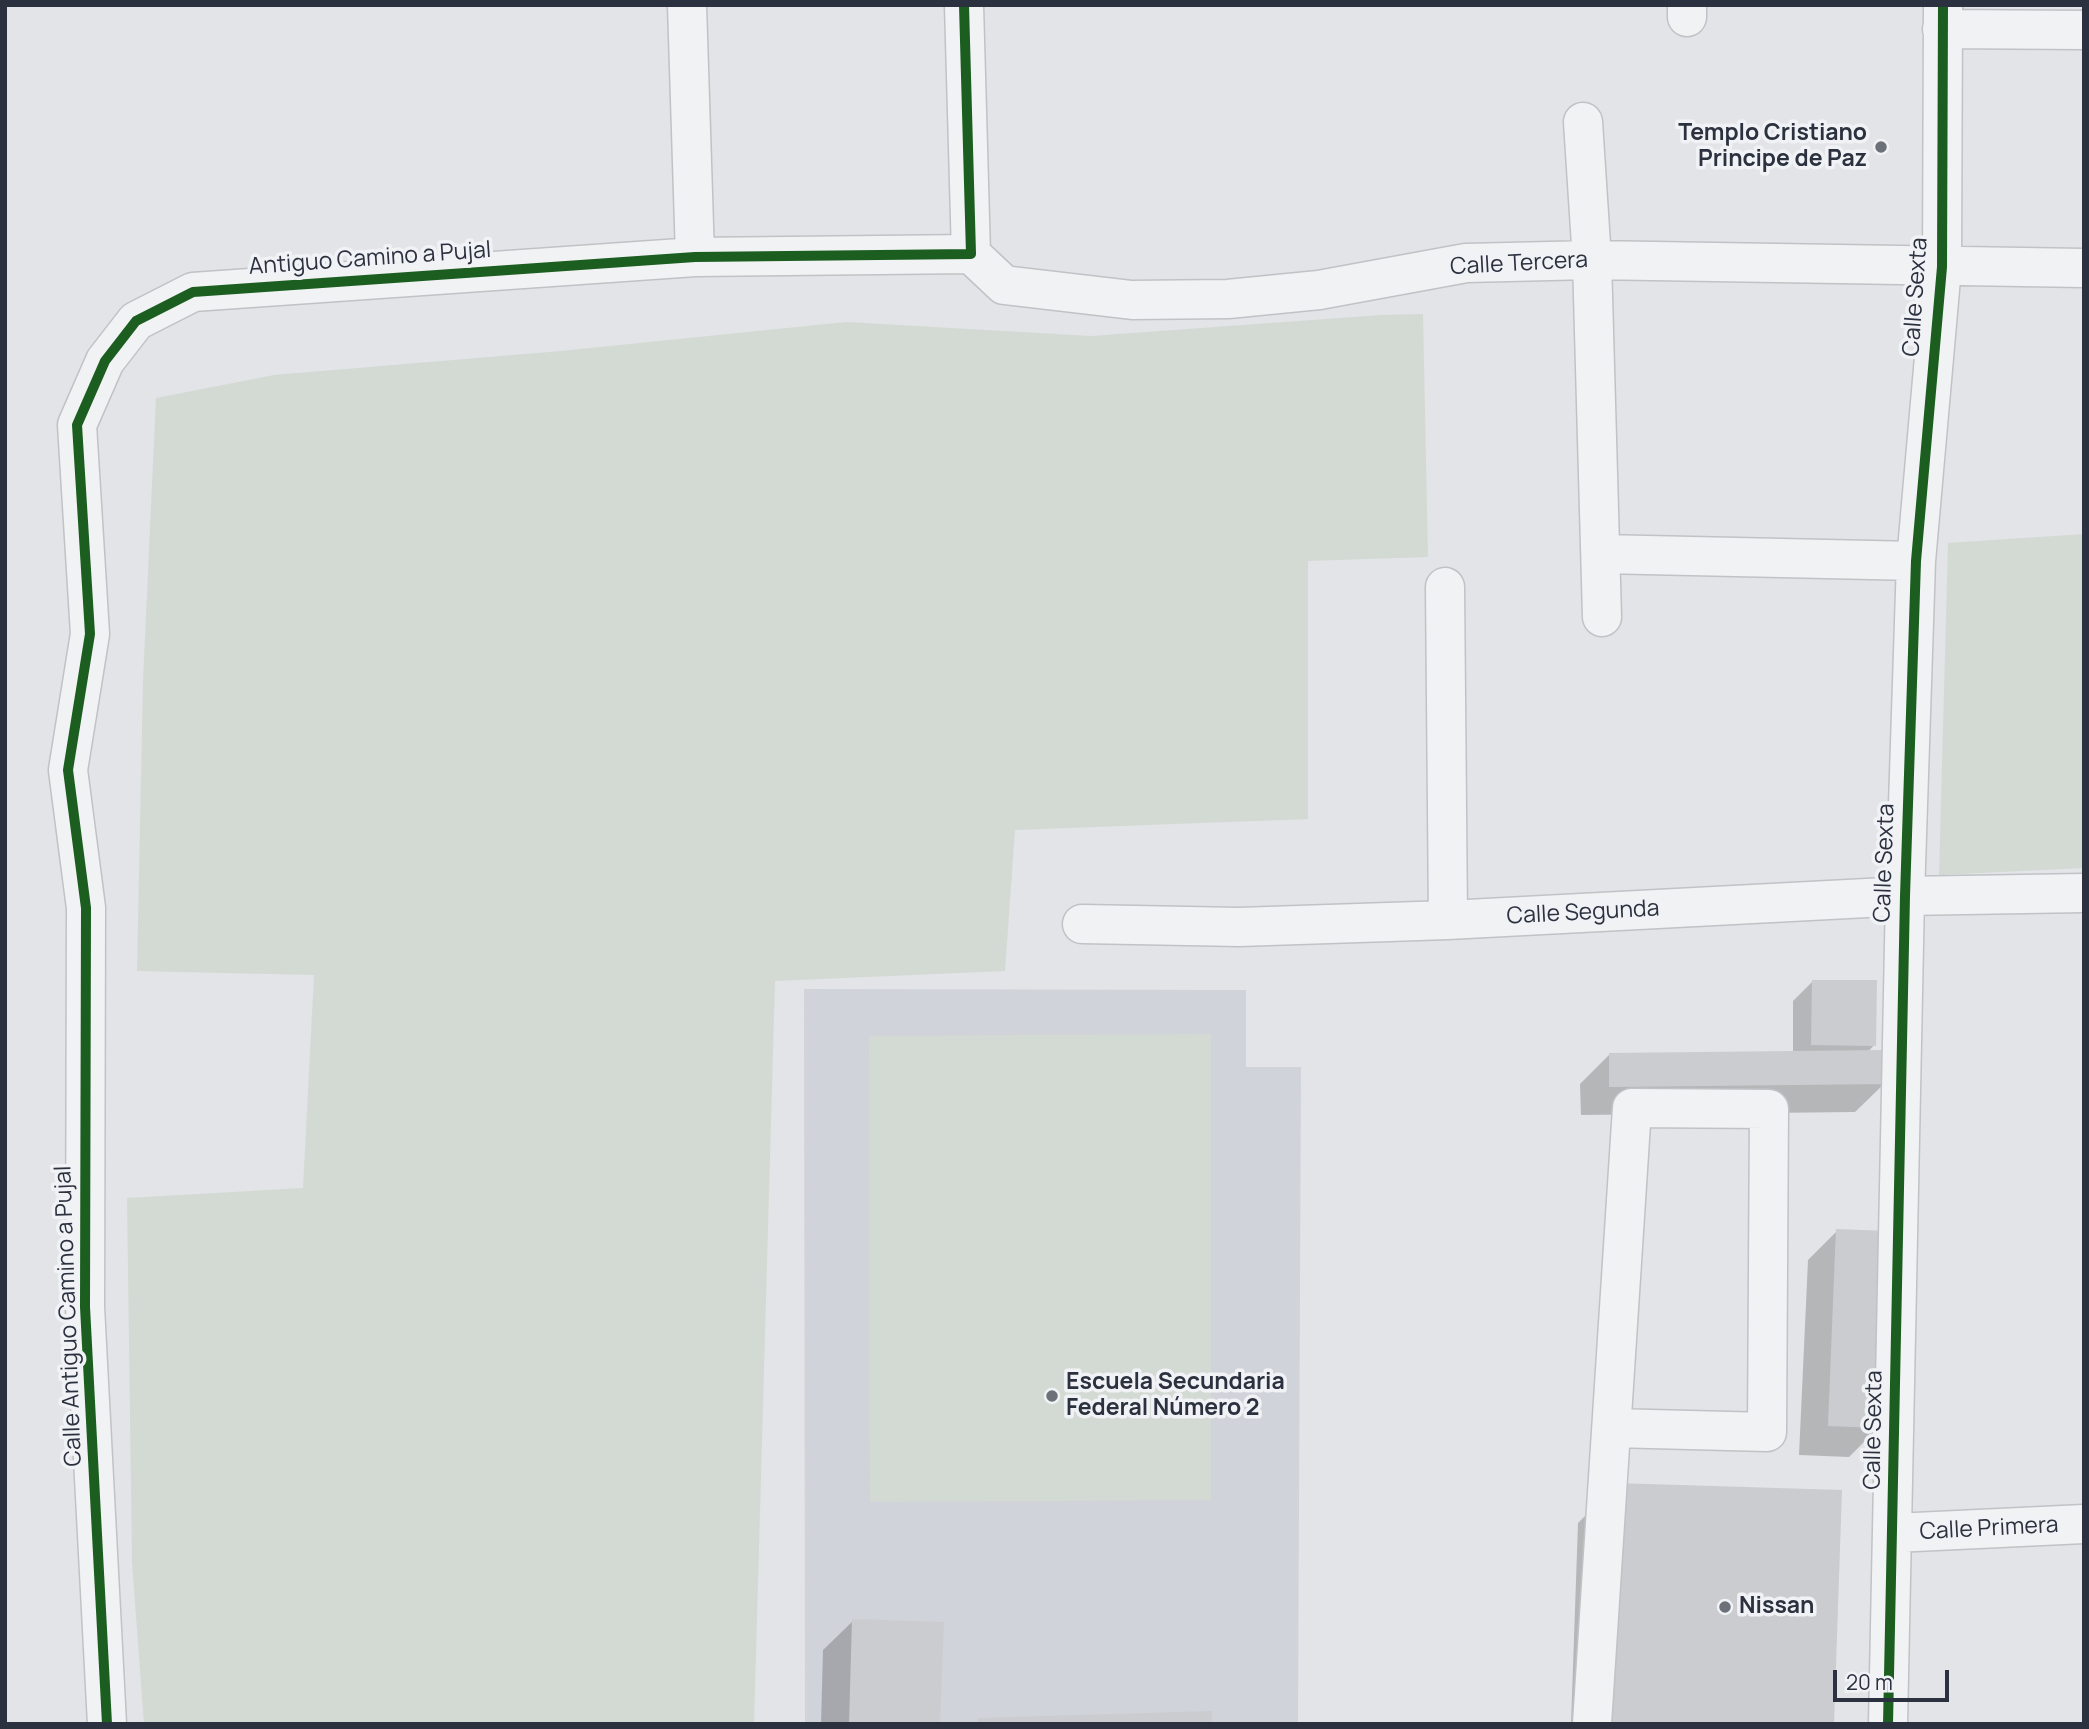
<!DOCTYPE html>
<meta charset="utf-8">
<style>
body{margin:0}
#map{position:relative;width:2089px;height:1729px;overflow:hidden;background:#e2e4e7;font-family:Manrope,sans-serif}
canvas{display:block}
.frame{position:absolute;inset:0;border:7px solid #2b313e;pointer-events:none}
.scale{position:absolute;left:1833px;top:1670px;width:116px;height:32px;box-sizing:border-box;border:4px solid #2b313e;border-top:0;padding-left:9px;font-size:21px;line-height:24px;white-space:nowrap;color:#2b313e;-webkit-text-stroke:5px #f0f2f6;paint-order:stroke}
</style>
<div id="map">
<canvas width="2089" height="1729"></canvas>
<div class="frame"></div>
<div class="scale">20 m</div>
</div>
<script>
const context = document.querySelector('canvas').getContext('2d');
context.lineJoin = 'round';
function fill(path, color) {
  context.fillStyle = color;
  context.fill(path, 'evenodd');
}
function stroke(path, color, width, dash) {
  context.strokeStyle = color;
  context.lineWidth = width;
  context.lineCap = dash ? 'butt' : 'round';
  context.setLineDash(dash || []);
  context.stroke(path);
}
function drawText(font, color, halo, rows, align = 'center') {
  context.font = font + ' Manrope,sans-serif';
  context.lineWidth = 7;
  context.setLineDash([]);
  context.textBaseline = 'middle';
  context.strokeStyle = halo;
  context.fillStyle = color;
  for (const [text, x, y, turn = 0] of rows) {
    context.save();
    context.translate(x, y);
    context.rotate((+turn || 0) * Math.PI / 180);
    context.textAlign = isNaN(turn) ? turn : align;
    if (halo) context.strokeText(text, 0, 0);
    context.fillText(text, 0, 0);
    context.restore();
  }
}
fill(new Path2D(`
 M804 989 1246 990V1067H1301L1298 1724H805Z`), '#d1d3da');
fill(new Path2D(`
 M1423 314 1428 557 1308 561V819L1015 830 1005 971 775 981 754 1724H144L132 1562 127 1198 303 1188 314 975 137 971 143 680 156 398 274 375 561 351 846 322 1091 336 1381 315Z
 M2084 534V868L1939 875 1948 543Z
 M1211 1034V1500L870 1502 869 1036Z`), '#d3dad3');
fill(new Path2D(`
 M1813 981 1874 1045 1868 1052 1885 1083 1855 1112 1581 1115 1580 1084 1610 1054 1793 1053V1001Z
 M1837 1231 1878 1428 1849 1457 1799 1455 1808 1260Z
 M1616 1485 1832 1724H1571L1578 1523Z
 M853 1621 939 1724H821L823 1650Z`), '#0003');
fill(new Path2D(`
 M1812 980H1877L1876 1046 1811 1045Z
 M1886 1050V1084L1609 1087V1053Z
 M1836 1229 1888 1231 1880 1428 1828 1426Z
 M1615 1483 1842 1490 1834 1724H1608Z
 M852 1619 944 1622 940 1724H849Z
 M1212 1711V1724H977L978 1718Z`), '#cbcccf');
const minor = new Path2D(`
 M687 5 695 257
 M1687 5V17
 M1942 29 2084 30
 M1583 122 1592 260 1602 617
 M971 254 1004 285 1132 300 1228 299 1319 290 1466 263 1592 260 2084 268
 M1601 554 1916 561
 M1445 587 1448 920
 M1082 924 1239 927 1448 920 1905 896 2084 893
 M1894 1533 2084 1524
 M107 1724 85 1307 86 908 68 770 90 634 77 425 105 361 136 321 193 292 695 257 971 254 964 5
 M1592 1724 1632 1108 1769 1109 1767 1432 1612 1428
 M1888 1724 1905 896 1916 561 1942 267 1943 5`);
stroke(minor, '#c1c2c5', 41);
stroke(minor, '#f1f2f4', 38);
stroke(new Path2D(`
 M107 1724 85 1307 86 908 68 770 90 634 77 425 105 361 136 321 193 292 695 257 971 254 964 5
 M1888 1724 1905 896 1916 561 1942 267 1943 5`), '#1b5e20', 10);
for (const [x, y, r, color] of [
 [1881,147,7,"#6b7079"],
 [1052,1396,7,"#6b7079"],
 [1725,1607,7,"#6b7079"]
]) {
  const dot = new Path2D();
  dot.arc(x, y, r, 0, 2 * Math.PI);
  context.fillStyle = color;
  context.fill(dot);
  stroke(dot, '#f0f2f6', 2.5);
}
drawText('bold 23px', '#2b313e', '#f0f2f6', [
 ["Templo Cristiano",1867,134,"right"],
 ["Principe de Paz",1867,160,"right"],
 ["Escuela Secundaria",1066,1383],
 ["Federal Número 2",1066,1409],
 ["Nissan",1739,1607]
], 'left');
drawText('23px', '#2b313e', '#f0f2f6', [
 ["Antiguo Camino a Pujal",370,259,-4],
 ["Calle Tercera",1519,264,-3],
 ["Calle Sexta",1916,297,-86],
 ["Calle Sexta",1885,863,-88],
 ["Calle Segunda",1583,913,-3],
 ["Calle Antiguo Camino a Pujal",69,1316,-92],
 ["Calle Sexta",1874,1430,-89],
 ["Calle Primera",1989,1529,-3]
]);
</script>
